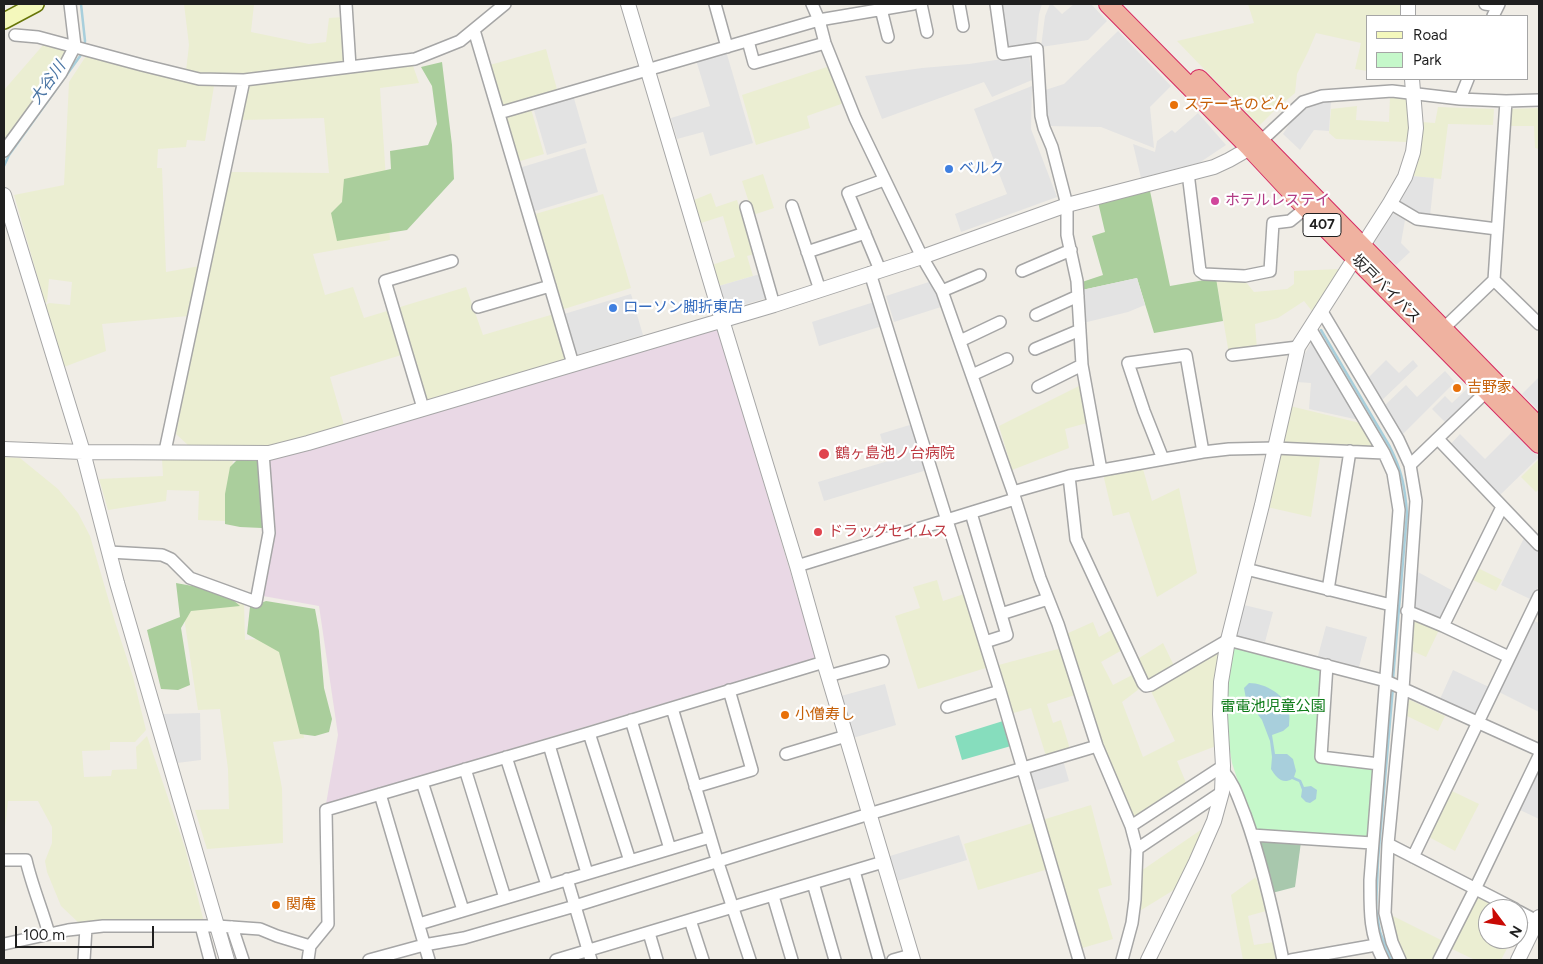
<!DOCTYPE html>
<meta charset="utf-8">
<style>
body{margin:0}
#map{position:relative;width:1543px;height:964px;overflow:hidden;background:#f0ede6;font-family:Figtree,sans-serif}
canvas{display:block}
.frame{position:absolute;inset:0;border:5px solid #1f1f1f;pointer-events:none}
.legend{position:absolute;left:1366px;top:15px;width:162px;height:65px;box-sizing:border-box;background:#fff;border:1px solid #a5a5a5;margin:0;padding:6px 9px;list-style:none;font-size:15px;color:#1f1f1f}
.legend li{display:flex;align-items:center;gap:10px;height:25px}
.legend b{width:25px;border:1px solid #a5a5a5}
.north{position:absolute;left:1478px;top:899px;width:50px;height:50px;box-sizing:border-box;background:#fff;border:1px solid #a5a5a5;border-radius:50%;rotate:121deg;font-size:14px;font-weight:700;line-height:20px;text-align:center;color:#1f1f1f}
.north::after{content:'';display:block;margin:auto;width:18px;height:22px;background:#c90a05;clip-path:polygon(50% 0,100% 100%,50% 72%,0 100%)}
.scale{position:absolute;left:15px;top:926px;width:139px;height:22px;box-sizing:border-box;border:2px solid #1f1f1f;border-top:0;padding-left:6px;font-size:15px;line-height:18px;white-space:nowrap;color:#1f1f1f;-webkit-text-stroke:4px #fff;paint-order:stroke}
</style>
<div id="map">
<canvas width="1543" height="964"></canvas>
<div class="frame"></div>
<ul class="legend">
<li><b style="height:6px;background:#f4f8bc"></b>Road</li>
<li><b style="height:14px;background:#c5f8ca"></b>Park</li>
</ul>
<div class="north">N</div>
<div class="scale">100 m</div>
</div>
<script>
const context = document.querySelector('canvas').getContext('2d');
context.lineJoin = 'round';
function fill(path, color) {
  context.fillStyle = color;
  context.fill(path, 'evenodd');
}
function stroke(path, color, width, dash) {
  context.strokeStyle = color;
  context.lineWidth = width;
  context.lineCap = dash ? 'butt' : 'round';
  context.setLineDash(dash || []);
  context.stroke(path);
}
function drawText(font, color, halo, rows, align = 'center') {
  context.font = font + ' Figtree,"Noto Sans JP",sans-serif';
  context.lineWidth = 4.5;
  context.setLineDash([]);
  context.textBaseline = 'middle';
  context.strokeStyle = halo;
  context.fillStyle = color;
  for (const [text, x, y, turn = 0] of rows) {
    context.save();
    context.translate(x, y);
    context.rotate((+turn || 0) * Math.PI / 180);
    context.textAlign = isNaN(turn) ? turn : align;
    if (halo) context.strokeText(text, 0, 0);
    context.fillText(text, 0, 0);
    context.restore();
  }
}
fill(new Path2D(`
 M717 327 816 658 326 804 338 735 319 606 263 596 274 536 269 459Z`), '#e9d8e5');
fill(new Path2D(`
 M184 4H254L251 32 309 44 326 42 329 18 344 17V62L240 76 201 75 186 71 189 45Z
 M1248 4H1401L1402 16H1367V71L1355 69 1361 43 1316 33 1308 52 1297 74 1295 93 1276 109 1259 126 1177 41 1254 23Z
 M44 44 69 50 56 74 4 144V90Z
 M546 49 558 93 529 102 544 154 517 162 490 65Z
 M86 56 183 81 214 86 205 141 187 140 186 147 158 149 157 168H162L166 272 211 264 230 172 329 173 324 118 241 120 247 90 250 84 412 63 419 83 380 88 390 240 313 254 325 295 353 287 364 318 466 287 483 335 554 314 567 359 425 400 411 352 330 377 344 425 275 446H189L176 434 199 315 102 324 106 351 64 367 46 305 49 303 70 305 72 282 49 279 47 302 45 303 14 195 64 185 69 82Z
 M830 66 844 103 807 116 810 128 756 145 742 95Z
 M1390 96 1401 97 1406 100 1409 124 1407 142 1336 139 1329 133 1331 109 1357 106 1356 120 1389 122Z
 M1438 107 1494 109 1493 125 1448 124 1441 179 1411 176 1421 122 1435 123Z
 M1539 108V149L1535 148 1534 126H1509L1510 109Z
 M763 174 774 208 753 215 742 181Z
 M711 193 716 207 737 200 754 254 747 256 753 276 719 286 712 265 735 257 723 216 701 223 694 200Z
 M603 194 631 288 561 310 532 215Z
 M1339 269 1312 311 1304 301 1278 318 1255 324 1257 349 1229 354 1216 278 1245 281 1254 292 1287 289 1294 284V271Z
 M1081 385 1087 423 1065 429 1069 448 1012 470 999 426Z
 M1290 406 1360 423 1375 448 1322 446 1311 517 1267 507Z
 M4 457 20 458 58 489 78 513 90 536 115 622 133 677 146 730 135 742H110V750L82 751 84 777 111 776 112 770 137 769 136 747 147 736 185 848 204 922 81 925 61 906 47 872 45 861 52 843V827L38 801H8L4 835Z
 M162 459 233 461 225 521 198 520 199 491 167 490 166 501 108 510 99 479 163 476Z
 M1539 459V489L1536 492 1521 477Z
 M1143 469 1152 501 1179 488 1197 573 1157 597 1129 512 1113 516 1103 474Z
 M1476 567 1502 580 1496 591 1471 579Z
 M937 580 943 601 967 593 989 667 918 689 895 616 920 608 913 587Z
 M221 603H244L245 640 290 636 304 738 273 742 282 788 283 843 207 849 195 810 229 809 228 769 220 709 198 710 185 624V608Z
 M1413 619 1439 630 1426 657 1410 650Z
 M1093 622 1099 637 1115 628 1124 649 1101 662 1113 685 1136 673 1143 686 1122 702 1143 757 1175 741 1136 660 1163 643 1177 672 1221 647 1216 746 1177 761 1187 785 1135 819 1132 818 1100 745 1084 692 1047 704 1053 723 1061 720 1070 749 1046 756 1031 708 1010 714 995 666 1069 646 1066 634Z
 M1408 699 1445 716 1438 731 1407 716Z
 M1450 790 1479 804 1455 851 1427 836Z
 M1091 805 1112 885 1098 889 1113 939 1079 949 1055 867 978 890 964 844Z
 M1205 827 1177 888 1138 912 1141 871Z
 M1256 877 1266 911 1248 916 1254 945 1274 942 1278 958 1269 960H1243L1231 895Z
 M1477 894 1507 909H1488V939H1512L1501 960H1475L1450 948Z
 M1391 915 1443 941 1433 960H1405L1396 943Z`), '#ebeed2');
fill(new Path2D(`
 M442 62 452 145 454 179 407 230 337 241 331 213 342 202 344 179 391 169 390 151 428 145 437 124 432 86 421 67Z
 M1150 191 1170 286 1216 278 1223 321 1154 333 1137 278 1082 290V282L1103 275 1092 236 1105 232 1098 202Z
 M238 459 257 461 262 487V528L240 527 225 524V494L230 467Z
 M176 583C197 587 225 590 240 606L191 611 181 628 190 685 178 690 161 689 147 630 180 617Z
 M266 601 315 609 319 631 324 688 332 719 329 732 315 736 300 734 279 652 247 634 250 607Z`), '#aace9c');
fill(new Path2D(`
 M1259 839 1301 842 1295 887 1272 893Z`), '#a8c8ad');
fill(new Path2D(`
 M1233 647 1323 671 1316 762 1373 768 1367 838 1254 831 1232 763 1224 717 1227 681Z`), '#c5f8ca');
fill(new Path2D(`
 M1003 721 1011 746 962 760 955 736Z`), '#86ddbd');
fill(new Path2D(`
 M1001 4H1042L1039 14 1036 44 1008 49Z
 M1050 4H1052L1062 14 1074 4H1091L1107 21 1088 40 1041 47 1045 16Z
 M1118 31 1171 86 1150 107 1154 148 1101 127 1046 126 1042 91 1064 84Z
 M726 51 753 143 710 156 703 132 677 139 671 118 710 106 696 60Z
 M1029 55 1032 80 992 97 984 82 882 119 865 76 922 68 969 64Z
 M1032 86 1031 129 1057 197 961 232 955 214 1007 194 974 109Z
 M573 95 587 143 547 155 533 107Z
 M1331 101 1329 131 1314 130 1300 150 1283 134 1292 120 1307 108 1319 103Z
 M1198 113 1226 145 1199 163 1141 178 1133 144 1155 152 1157 141 1172 130 1175 133Z
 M585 148 598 192 532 212 519 168Z
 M1411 176 1434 178 1430 216H1418L1398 203Z
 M1391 212 1405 220 1401 243 1410 252 1396 265 1373 242Z
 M760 274 767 298 726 310 719 286Z
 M1137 278 1145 305 1128 312 1083 323 1082 290Z
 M932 281 944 306 894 322 886 296Z
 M631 294 643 335 576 355 564 314Z
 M874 302 882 326 819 346 812 322Z
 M1312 341 1359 420 1309 409 1311 383 1296 382 1301 361Z
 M1386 360 1399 373 1413 360 1418 366 1380 402 1367 379Z
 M1445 371 1455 382 1400 437 1383 407 1406 385 1417 397Z
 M1539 377V411L1522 394Z
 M1469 387 1477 395 1447 424 1432 409 1445 396 1452 403Z
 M913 424 927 470 824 501 818 482 888 461 880 434Z
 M1513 431 1539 457 1498 497 1449 446 1460 434 1485 459Z
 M1525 536 1539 551V585L1532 600 1501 585Z
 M1416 571 1455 592 1440 621 1414 609Z
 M1244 605 1273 612 1265 642 1236 636Z
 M1532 620 1539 623V712L1497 691Z
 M1326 626 1367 637 1359 667 1318 656Z
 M1453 670 1489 687 1475 716 1440 699Z
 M885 684 896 725 853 738 841 696Z
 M200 713 201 760 177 763 162 714Z
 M1063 760 1069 781 1034 791 1028 770Z
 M1539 766V819L1518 809Z
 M959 835 967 860 897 881 890 856Z`), '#e3e3e3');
fill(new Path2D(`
 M1249 683C1265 683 1287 695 1289 713 1290 717 1289 722 1289 726L1283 731 1272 735 1275 754H1287L1293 759 1296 771 1294 777 1301 780 1304 787 1311 786 1317 790 1316 799 1310 803 1306 802 1301 797 1302 790 1299 782 1292 779C1282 785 1276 777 1271 769L1272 757 1270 741 1262 720 1246 699 1244 688Z`), '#a8cfdc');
stroke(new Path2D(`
 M81 4 85 41 84 47
 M4 166 9 155 83 52
 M1321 330 1390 447C1402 471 1405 487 1407 514L1393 679
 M1391 960 1380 932 1376 909 1378 860 1393 687`), '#a8cfdc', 2.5);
const minor = new Path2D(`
 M346 4 350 67
 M715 4 727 47
 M812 4 819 20 825 43 855 118 922 257 942 291 1013 492 1040 578 1058 624 1097 746 1131 826 1137 849 1135 900 1132 923 1122 960
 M921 4 927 32
 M959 4 963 26
 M996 4 1003 54 1037 49 1041 116 1044 128 1052 147 1067 205V235L1077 281 1082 365 1101 470
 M1485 4 1498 6
 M881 9 888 37
 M1493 16 1499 4
 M474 30 573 364
 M15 35 38 37 142 65 199 79 244 80 415 59 460 41 505 4
 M748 41 754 63 825 43
 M1460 99 1468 79
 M499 113 819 20 913 4
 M1261 141 1303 102 1322 96 1392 91 1460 99 1506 101 1539 100
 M4 151 61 73 75 46 70 4
 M1188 173 1200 271 1204 274 1245 276 1270 271 1273 223 1290 221 1306 208
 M1390 203 1417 219 1497 229
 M792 206 820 290
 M746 207 774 305
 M807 252 865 233
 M880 270 848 193 884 180
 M1022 271 1071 250
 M870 273 1000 691 1079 960
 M1494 280 1539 324
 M942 291 980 275
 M478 307 550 286
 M1321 310 1398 439 1410 465 1416 501 1403 689 1388 844 1385 913 1392 942 1400 960
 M1036 315 1078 296
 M1310 328 1384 453 1393 473 1399 510 1370 880C1370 910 1369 933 1383 960
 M1444 328 1494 280 1506 101
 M960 341 1000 322
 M1035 349 1080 330
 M1232 355 1298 347
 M972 375 1007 359
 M1038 387 1082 365
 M423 408 385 281 452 261
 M1438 439 1539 545
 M165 451 244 80
 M1163 459 1144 411 1128 363 1186 355 1203 452
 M1410 465 1487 391
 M1069 476 1076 539 1143 683 1146 686 1151 685 1228 640 1386 681 1539 750
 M1013 492 1069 476 1203 452 1229 449 1275 448 1384 453
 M971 513 1007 635 985 642
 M109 552 162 555 171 559 190 578 256 602 269 533 263 453
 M797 566 1015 499
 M1246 569 1391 605
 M1328 590 1350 451
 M1407 611 1443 626 1509 657
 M1001 614 1048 599
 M1443 626 1502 507
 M1327 665 1321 757 1379 764
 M828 676 883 661
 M947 707 1000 691
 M672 708 718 863 750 960
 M631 720 670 849
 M589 733 630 861
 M549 745 587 873
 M786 754 846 736
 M506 757 547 885
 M465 769 505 898
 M1223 771C1235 785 1238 798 1245 815 1262 862 1273 911 1283 960
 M422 782 463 910
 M695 787 752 770 729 690
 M380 794 429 960
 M1131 826 1223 766
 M1252 835 1372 843
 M1388 844 1515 909
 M1137 849 1222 792
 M1413 857 1539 596
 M4 860H26C32 886 42 909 49 934
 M854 871 879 960
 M567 879 591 960
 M813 883 835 960
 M773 896 792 960
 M1518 911 1537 921
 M690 920 703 960
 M419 924 710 837
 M201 926 210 960
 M232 927 243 960
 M649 933 657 960
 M4 944 68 930 103 926H217L260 929 277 936 310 946 328 924 326 810 589 733 824 662
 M84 960 86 928
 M308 960 310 946
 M369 960 424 945 464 938 575 906 869 814 1097 746
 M556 960 883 862
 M893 960 911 955
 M1291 960 1376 945
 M1439 960 1475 889 1539 756`);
const tertiary = new Path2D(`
 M628 4 722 320 797 566 824 662 913 960
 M1408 4V16
 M4 195 83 452 117 583 227 960
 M4 449 83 452 269 453 308 443 774 305 922 257 1067 205 1214 167 1229 160 1257 144
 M1148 960 1196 862 1214 821 1222 792 1223 766 1220 714 1221 682 1228 640 1262 505 1298 347 1390 203 1405 177 1413 152 1416 128 1412 79
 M1518 960 1539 917`);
const secondary = new Path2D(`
 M4 21 36 4`);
const trunk = new Path2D(`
 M1108 4 1250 148 1306 208 1539 444
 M1199 79 1539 427`);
stroke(minor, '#a6a6a6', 14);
stroke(tertiary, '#a6a6a6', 16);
stroke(secondary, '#677508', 18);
stroke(trunk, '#d62a62', 20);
stroke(minor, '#fff', 11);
stroke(tertiary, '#fff', 14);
stroke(secondary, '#f4f8bc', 15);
stroke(trunk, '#efb2a0', 18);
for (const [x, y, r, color] of [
 [1174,105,5,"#e8710a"],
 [949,169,5,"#3f7fe0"],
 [1215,201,5,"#d1479c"],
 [613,308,5,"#3f7fe0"],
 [1457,388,5,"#e8710a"],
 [824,454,6,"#e0444e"],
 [818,532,5,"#e0444e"],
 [785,715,5,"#e8710a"],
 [276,905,5,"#e8710a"]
]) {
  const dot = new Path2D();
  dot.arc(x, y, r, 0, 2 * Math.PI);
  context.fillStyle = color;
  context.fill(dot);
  stroke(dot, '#fff', 2);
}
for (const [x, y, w] of [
 [1322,225,38]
]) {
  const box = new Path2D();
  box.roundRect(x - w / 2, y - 11.5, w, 23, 4);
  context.fillStyle = '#fff';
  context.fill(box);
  stroke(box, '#1f1f1f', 1);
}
drawText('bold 14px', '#1f1f1f', null, [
 ["407",1322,225]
]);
drawText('15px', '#c56008', '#fff', [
 ["ステーキのどん",1184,105],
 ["吉野家",1467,388],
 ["小僧寿し",795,715],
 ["関庵",286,905]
], 'left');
drawText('15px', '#366cbe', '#fff', [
 ["ベルク",959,169],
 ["ローソン脚折東店",623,308]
], 'left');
drawText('15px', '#b23c85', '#fff', [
 ["ホテルレステイ",1225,201]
], 'left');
drawText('15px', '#1f1f1f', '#fff', [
 ["坂戸バイパス",1386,289,45]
]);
drawText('15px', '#be3a42', '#fff', [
 ["鶴ヶ島池ノ台病院",835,454],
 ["ドラッグセイムス",828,532]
], 'left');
drawText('15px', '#0f7c1a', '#fff', [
 ["雷電池児童公園",1273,707]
]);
drawText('italic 16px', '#4b76a5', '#fff', [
 ["大谷川",48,83,-55]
]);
</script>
